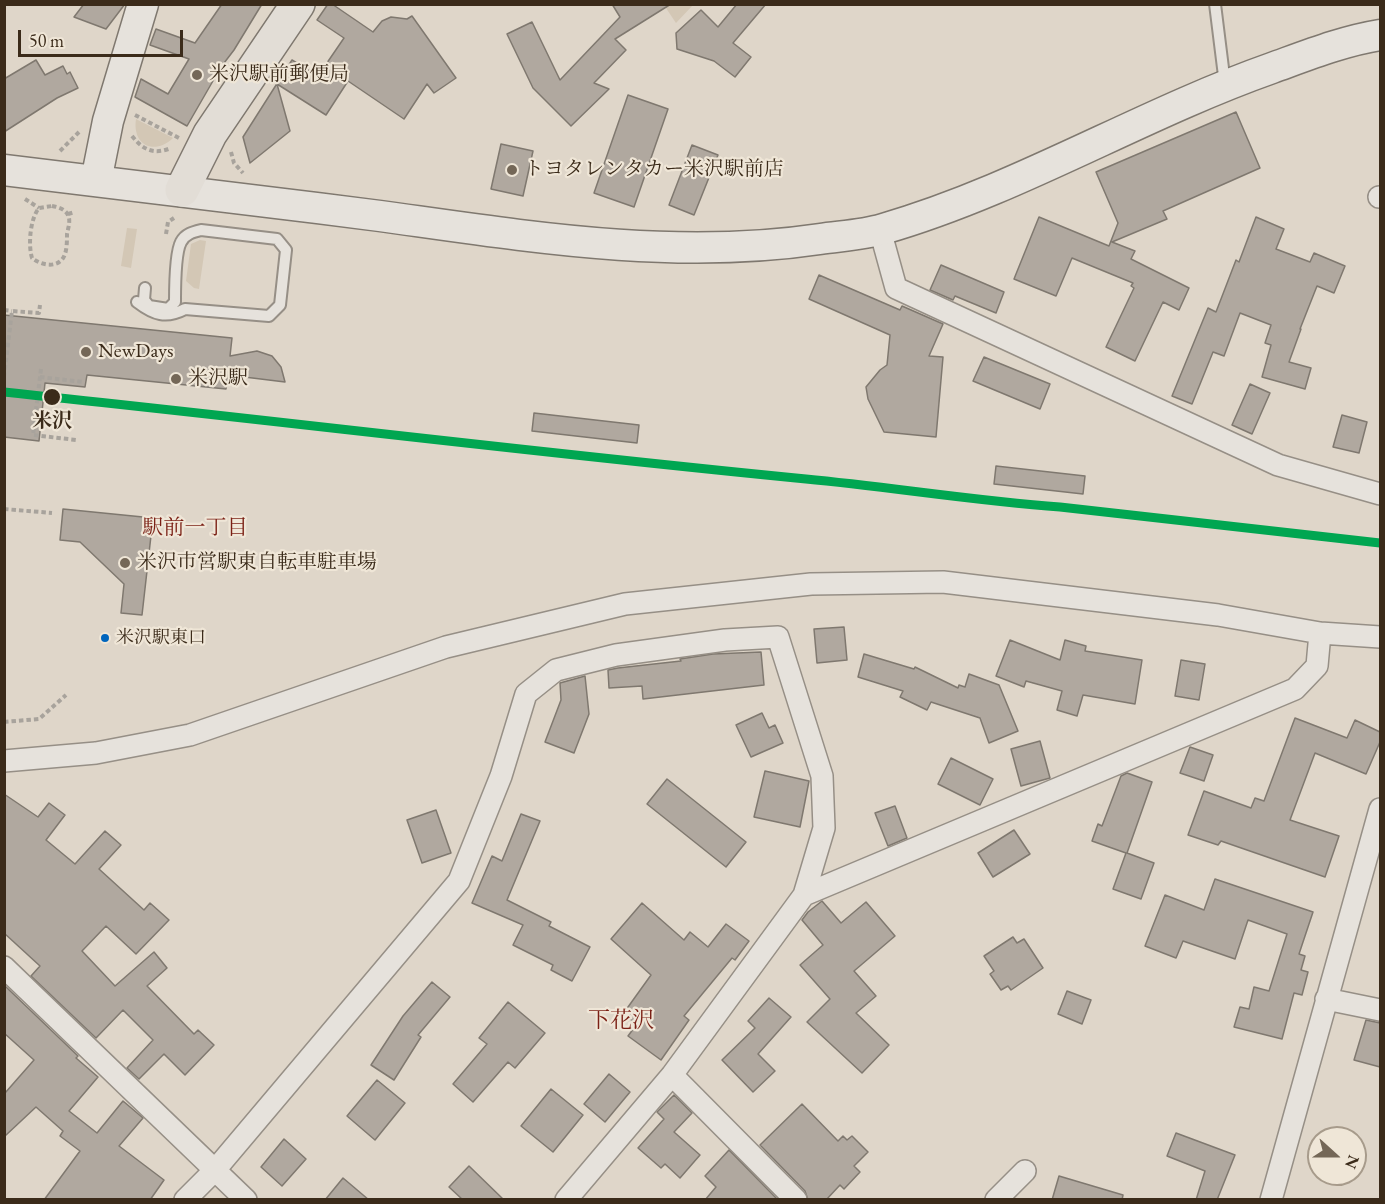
<!DOCTYPE html>
<meta charset="utf-8">
<style>
body{margin:0}
#map{position:relative;width:1385px;height:1204px;overflow:hidden;background:#dfd6c9;font-family:"EB Garamond",serif}
canvas{display:block}
.frame{position:absolute;inset:0;border:6px solid #3b2b1a;pointer-events:none}
.north{position:absolute;left:1307px;top:1126px;width:60px;height:60px;box-sizing:border-box;background:#efe6d7;border:2px solid #a79b8b;border-radius:50%;rotate:111deg;font-size:16px;font-weight:700;line-height:24px;text-align:center;color:#3b2b1a}
.north::after{content:'';display:block;margin:auto;width:21px;height:27px;background:#746757;clip-path:polygon(50% 0,100% 100%,50% 72%,0 100%)}
.scale{position:absolute;left:18px;top:30px;width:165px;height:27px;box-sizing:border-box;border:3px solid #3b2b1a;border-top:0;padding-left:8px;font-size:18px;line-height:21px;white-space:nowrap;color:#3b2b1a;-webkit-text-stroke:4px #efe6d7;paint-order:stroke}
</style>
<div id="map">
<canvas width="1385" height="1204"></canvas>
<div class="frame"></div>
<div class="north">N</div>
<div class="scale">50 m</div>
</div>
<script>
const context = document.querySelector('canvas').getContext('2d');
context.lineJoin = 'round';
function fill(path, color) {
  context.fillStyle = color;
  context.fill(path, 'evenodd');
}
function stroke(path, color, width, dash) {
  context.strokeStyle = color;
  context.lineWidth = width;
  context.lineCap = dash ? 'butt' : 'round';
  context.setLineDash(dash || []);
  context.stroke(path);
}
function drawText(font, color, halo, rows, align = 'center') {
  context.font = font + ' "EB Garamond","Noto Serif JP",serif';
  context.lineWidth = 4.5;
  context.setLineDash([]);
  context.textBaseline = 'middle';
  context.strokeStyle = halo;
  context.fillStyle = color;
  for (const [text, x, y, turn = 0] of rows) {
    context.save();
    context.translate(x, y);
    context.rotate((+turn || 0) * Math.PI / 180);
    context.textAlign = isNaN(turn) ? turn : align;
    if (halo) context.strokeText(text, 0, 0);
    context.fillText(text, 0, 0);
    context.restore();
  }
}
fill(new Path2D(`
 M664 5H693L676 23Z
 M136 119 173 138C154 156 132 145 136 119Z
 M127 228 137 229 131 268 121 266Z
 M200 240 206 241 199 289 194 288 186 281 191 244Z`), '#d3c7b5');
const building = new Path2D(`
 M84 4H125L106 29 74 17Z
 M222 4H262L234 50 221 67 187 126 135 97 141 79 168 94 189 59 150 45 156 29 195 43Z
 M328 4H332L373 32 382 21 391 17 407 19 412 16 456 78 434 93 427 84 404 119 348 81 326 115 277 84 290 131 250 163 243 137 292 60 318 76 344 38 317 20Z
 M612 4H671L615 39 626 50 594 83 609 89 571 126 533 88 507 34 532 22 560 80 620 17Z
 M737 4H766L733 43 751 57 735 77 714 61 677 49 676 33 701 10 718 27Z
 M36 60 45 75 63 66 67 74 70 72 78 88 57 98 4 132V79Z
 M628 95 668 109 634 207 594 193Z
 M1236 112 1260 168 1163 211 1167 219 1112 242 1135 251 1131 259 1189 288 1179 310 1163 302 1135 361 1106 347 1134 288 1131 286 1133 283 1072 258 1056 296 1014 279 1039 217 1109 246 1118 223 1096 172Z
 M501 144 533 151 523 196 491 189Z
 M692 145 718 155 694 215 669 205Z
 M1256 217 1284 229 1276 249 1310 262 1314 253 1345 266 1334 293 1317 286 1300 329H1301L1289 362 1311 368 1305 389 1262 377 1271 345 1265 343 1271 325 1240 313 1224 356 1213 352 1192 404 1172 396 1208 308 1216 312 1236 260 1239 262Z
 M941 265 1004 292 996 313 955 296 953 300 930 290Z
 M819 275 900 310 902 306 943 324 929 356 943 357 936 437 884 432 868 399 866 387 880 370 887 365 890 335 809 299Z
 M4 315 232 338 230 356 257 351 272 356 281 367 285 382 228 375 226 389 87 375 85 387 45 383 39 441 4 437Z
 M984 357 1050 384 1040 409 973 381Z
 M1250 384 1270 393 1252 434 1232 425Z
 M534 413 639 425 637 443 532 431Z
 M1342 415 1367 422 1359 453 1333 447Z
 M996 466 1085 476 1083 494 994 484Z
 M63 509 153 518 142 615 121 613 124 584 80 542 60 540Z
 M844 627 847 660 817 663 814 629Z
 M1010 640 1060 660 1065 640 1086 646 1085 651 1142 660 1135 704 1083 695 1077 716 1057 710 1062 691 1026 681 1024 687 996 676Z
 M761 652 764 685 643 699 642 686 609 688 608 670 618 668 681 661 680 659 713 654Z
 M864 654 914 669 915 667 958 688 959 685 965 687 969 674 999 685 1018 731 989 743 980 718 931 702 927 710 900 697 903 691 858 677Z
 M1181 660 1205 664 1199 700 1175 696Z
 M585 676 589 714 574 753 545 742 561 700 560 683Z
 M762 713 769 728 775 725 783 743 751 757 736 725Z
 M1295 718 1347 738 1355 720 1380 732V742L1366 774 1315 753 1290 820 1339 836 1325 877 1221 841 1218 845 1188 835 1204 791 1251 808 1255 798 1264 801Z
 M1040 741 1050 778 1021 786 1011 749Z
 M1190 747 1213 755 1204 781 1180 773Z
 M951 758 993 779 980 805 938 784Z
 M765 771 809 781 800 827 754 817Z
 M1127 773 1152 782 1127 853 1154 863 1141 899 1113 889 1126 853 1092 841 1098 824 1102 826 1121 776Z
 M667 779 746 842 726 867 647 804Z
 M4 794 38 817 49 803 65 815 46 840 75 864 105 831 121 845 99 869 144 910 150 903 169 920 136 954 106 926 82 951 115 986 154 952 167 968 147 986 194 1034 198 1030 214 1045 185 1075 164 1054 139 1079 127 1068 153 1040 123 1010 96 1038 31 976 40 966 4 933Z
 M895 806 907 838 888 846 875 813Z
 M436 810 451 853 422 863 407 820Z
 M521 814 540 821 507 900 551 922 549 926 590 947 572 981 551 970 553 965 513 945 523 925 472 903 492 856 502 861Z
 M1014 830 1030 854 993 877 978 853Z
 M1215 879 1313 912 1299 954 1305 956 1301 970 1308 972 1302 995 1294 993 1282 1039 1234 1027 1240 1007 1249 1009 1254 987 1269 991 1287 934 1248 920 1235 959 1183 941 1176 958 1145 946 1165 895 1204 910Z
 M822 901 841 923 866 902 895 936 854 971 876 996 856 1013 889 1045 862 1073 807 1022 830 999 800 965 823 945 802 920 808 912Z
 M642 903 684 940 690 932 708 947 726 924 749 941 735 960 732 958 684 1016 689 1020 661 1060 628 1036 637 1024 623 1014 651 975 611 939Z
 M1013 937 1017 943 1024 939 1043 968 1011 990 1008 986 1001 990 990 974 994 971 984 956Z
 M432 982 450 997 418 1035 421 1037 394 1080 371 1065 403 1016Z
 M4 985 78 1056 76 1058 98 1077 69 1111 97 1133 123 1101 143 1118 119 1146 164 1180 150 1200H44L80 1151 60 1136 63 1131 36 1107 5 1136V1093L34 1060 4 1033Z
 M1067 991 1091 1000 1082 1024 1058 1014Z
 M769 998 791 1017 758 1054 775 1071 753 1092 722 1060 755 1028 748 1021Z
 M508 1002 545 1033 515 1068 508 1062 473 1102 453 1084 487 1044 479 1038Z
 M1366 1020 1380 1023V1067L1354 1060Z
 M609 1074 630 1092 605 1122 584 1104Z
 M377 1080 405 1103 375 1140 347 1116Z
 M551 1089 583 1115 553 1152 521 1126Z
 M674 1095 692 1113 674 1132 700 1155 680 1178 665 1164 661 1168 638 1148 664 1119 657 1112Z
 M802 1104 838 1141 843 1136 847 1140 852 1136 868 1152 854 1166 860 1172 844 1189 840 1185 826 1200H808L805 1191 760 1145Z
 M1176 1133 1235 1155 1217 1200H1196L1205 1171 1167 1156Z
 M284 1139 306 1159 282 1186 261 1167Z
 M729 1150 778 1200H705L716 1187 705 1176Z
 M469 1166 504 1200H463L449 1187Z
 M1059 1176 1123 1195 1122 1200H1052Z
 M343 1178 369 1200H325Z`);
fill(building, '#b0a89f');
stroke(building, '#7f786f', 1.5);
const lane = new Path2D(`
 M1215 4 1225 84
 M137 302C154 315 166 319 185 309L269 316 280 305 286 250 277 239 201 230C193 232 185 234 181 242 175 253 175 289 175 302L168 309 149 306 144 300 145 288`);
const street = new Path2D(`
 M1379 197H1380
 M880 230 896 288 1278 465 1380 494
 M4 761 96 753 190 735 446 647 625 604 811 584 943 582 1218 615 1320 633 1380 637
 M804 895 1295 689 1317 666 1320 633
 M4 967 246 1200
 M1326 999 1380 1010
 M672 1075 796 1200
 M185 1200 215 1170 459 881 501 776 526 694 556 670 616 655 725 640 778 637 822 776 824 828 804 895 672 1075 566 1200
 M996 1200 1025 1171
 M1271 1200 1380 809`);
const secondary = new Path2D(`
 M4 170C130 186 255 200 380 216 525 236 673 261 820 239 840 236 863 235 883 229 1018 190 1139 115 1272 68 1308 55 1343 41 1380 35
 M96 181 108 121 143 4`);
const primary = new Path2D(`
 M182 190 210 134 298 4`);
stroke(lane, '#968f86', 14);
stroke(street, '#968f86', 24);
stroke(secondary, '#7f786f', 33);
stroke(primary, '#7f786f', 36);
stroke(new Path2D(`
 M135 115 179 138
 M132 136C143 150 154 155 171 148
 M60 151 79 132
 M231 152 234 163 243 173
 M25 199 39 208
 M52 206C58 207 65 209 68 215 71 221 68 228 67 234 67 240 67 248 65 254 60 269 42 266 32 258 28 245 30 219 39 208Z
 M68 214 75 212
 M166 234 168 222 174 218
 M4 310 12 311
 M41 369 33 435 76 440
 M4 377 12 311 39 313 40 305
 M40 377 83 382
 M4 509 52 513
 M4 722 39 719 66 695`), '#a8a39c', 4, [4.5, 3]);
stroke(lane, '#e6e2dc', 10);
stroke(street, '#e6e2dc', 21);
stroke(secondary, '#e6e2dc', 30);
stroke(primary, '#e2ddd6', 33);
stroke(new Path2D(`
 M4 392C272 420 538 453 806 479 891 487 975 501 1060 507L1380 543`), '#00a651', 9);
for (const [x, y, r, color] of [
 [197,75,6,"#746757"],
 [512,170,6,"#746757"],
 [86,352,6,"#746757"],
 [176,379,6,"#746757"],
 [52,397,9,"#3b2b1a"],
 [125,563,6,"#746757"],
 [105,638,5,"#0065bd"]
]) {
  const dot = new Path2D();
  dot.arc(x, y, r, 0, 2 * Math.PI);
  context.fillStyle = color;
  context.fill(dot);
  stroke(dot, '#efe6d7', 2);
}
drawText('18px', '#3b2b1a', '#efe6d7', [
 ["米沢駅東口",116,638]
], 'left');
drawText('20px', '#3b2b1a', '#efe6d7', [
 ["米沢駅前郵便局",209,75],
 ["トヨタレンタカー米沢駅前店",524,170],
 ["NewDays",98,352],
 ["米沢駅",188,379],
 ["米沢市営駅東自転車駐車場",137,563]
], 'left');
drawText('bold 20px', '#3b2b1a', '#efe6d7', [
 ["米沢",52,422]
]);
drawText('21px', '#7a1f14', '#efe6d7', [
 ["駅前一丁目",195,528]
]);
drawText('22px', '#7a1f14', '#efe6d7', [
 ["下花沢",621,1021]
]);
</script>
